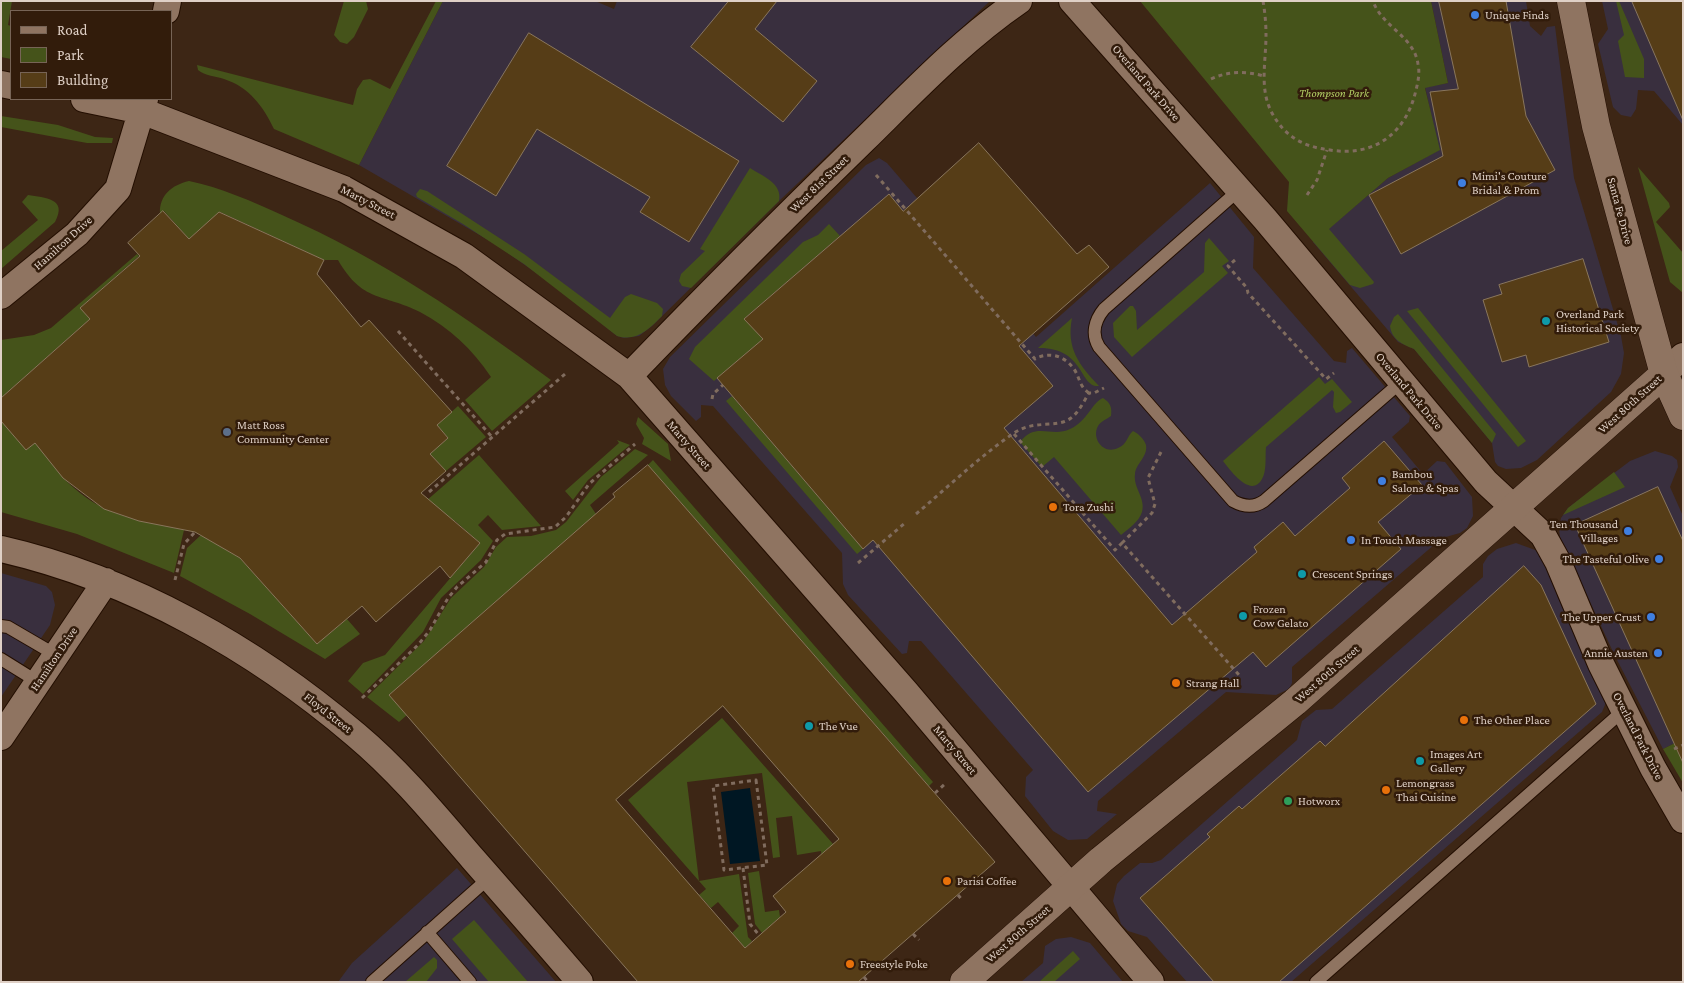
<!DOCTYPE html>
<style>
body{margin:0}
#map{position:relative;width:1684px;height:983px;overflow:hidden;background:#3d2615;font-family:"Crimson Pro",serif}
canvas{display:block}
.frame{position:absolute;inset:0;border:2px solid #dfd0c6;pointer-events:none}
.legend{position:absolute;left:10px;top:10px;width:162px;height:90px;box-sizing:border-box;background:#321c0b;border:1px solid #776456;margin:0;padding:6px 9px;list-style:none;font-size:15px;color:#dfd0c6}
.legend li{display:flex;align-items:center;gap:10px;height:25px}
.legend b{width:25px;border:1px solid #776456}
</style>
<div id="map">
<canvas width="1684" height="983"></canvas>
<div class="frame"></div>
<ul class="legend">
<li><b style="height:6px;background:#8f7461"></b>Road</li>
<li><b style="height:14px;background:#45531a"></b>Park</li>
<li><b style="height:14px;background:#563d17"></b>Building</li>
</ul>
</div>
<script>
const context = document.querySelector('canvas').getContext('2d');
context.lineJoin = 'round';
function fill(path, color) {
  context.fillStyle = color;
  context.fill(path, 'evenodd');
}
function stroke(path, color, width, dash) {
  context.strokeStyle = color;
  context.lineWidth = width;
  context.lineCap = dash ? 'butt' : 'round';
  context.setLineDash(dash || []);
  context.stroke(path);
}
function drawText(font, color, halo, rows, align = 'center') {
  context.font = font + ' "Crimson Pro",serif';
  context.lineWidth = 5;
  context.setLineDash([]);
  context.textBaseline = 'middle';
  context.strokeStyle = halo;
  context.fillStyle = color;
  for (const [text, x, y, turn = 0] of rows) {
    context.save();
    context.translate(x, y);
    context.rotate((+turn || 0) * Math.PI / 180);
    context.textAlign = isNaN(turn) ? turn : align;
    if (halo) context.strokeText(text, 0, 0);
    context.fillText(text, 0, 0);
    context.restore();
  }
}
fill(new Path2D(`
 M443 1H595L614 9 617 1H990L779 201 652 326 639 336 624 338 617 336 559 289 495 244 359 165Z
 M1431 1H1526L1530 26 1541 36 1547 27 1555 26 1574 178 1621 336 1624 353 1621 374 1611 392 1537 460 1521 468 1506 469 1498 466 1495 462 1492 443 1414 349 1398 342 1313 242 1388 178 1439 150 1425 87 1448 83Z
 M1602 1H1683V125L1654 91 1638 90 1636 109 1631 117 1621 115 1613 107 1598 44 1608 29Z
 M879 158 887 163 1036 337 1210 183 1254 237 1253 268 1334 361 1346 363 1347 351 1352 348 1410 416 1409 422 1392 437 1423 474 1437 461 1445 462 1472 497 1473 516 1467 528 1460 533 1442 538 1292 667V683L1289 689 1276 695 1226 692 1098 801 1097 811 1117 814 1087 839 1068 840 1053 831 1025 796 1026 777 1033 770 921 641H909L907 653 902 654 848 595 843 584 842 553 713 406 701 405V417L696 421 671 396 665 385 663 369 670 357 866 165Z
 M1655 451 1672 456 1677 460 1678 467 1670 487 1683 516V739L1663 749 1614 654 1560 537 1559 529 1561 518 1568 508 1630 461Z
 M1516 543 1538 551 1547 564 1558 598 1607 700 1602 712 1291 982H1187L1147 937 1128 931 1121 924 1113 901 1117 884 1124 876 1140 863H1152L1161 860 1297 740 1302 721 1316 710 1332 709 1483 577V564L1488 556 1497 549Z
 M1 573 46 586 52 592 55 605 50 625 1 697Z
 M457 868 556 982H338L352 963Z
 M1071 937 1090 943 1123 982H1021L1043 963 1045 946 1056 939Z`), '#392f3e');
fill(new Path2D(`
 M1 1H12L8 25 11 26V59L1 57Z
 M344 1H366L368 9 354 37 347 44 340 42 334 35Z
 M436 1H443L359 165 274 129C263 106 249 87 224 79 216 76 205 76 198 70L197 65 353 105 357 89 363 80 370 79 390 89Z
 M1140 1H1431L1448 83 1425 88 1440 150 1388 178 1329 229 1374 282 1373 284 1360 288 1350 285 1287 211 1289 182Z
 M1616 1H1619L1644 59V78L1625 77 1618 41 1624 35Z
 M1 116 58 125 95 137 113 138 112 143H87L1 127Z
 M1638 167 1669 203 1670 207 1656 222 1683 253V293L1670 282Z
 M750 168C762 176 783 183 779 201L691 288 682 286 679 281 681 274 705 251 700 249Z
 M189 181C220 187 253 202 282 215 382 259 463 315 551 380L492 431 465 400 491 377C472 349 450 328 420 312 382 293 363 303 338 260H324L220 212 189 239 164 211 160 214C159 195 172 185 189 181Z
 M420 189 427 191 524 254 610 318 625 297 631 294 657 303 663 309 662 316C649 329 637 342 617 336L524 264 463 224 417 197 416 194Z
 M28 195C45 198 68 198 55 222L1 269V251L38 220 22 202Z
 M829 224 840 236 745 318 763 339 714 381 689 359 695 347 803 242 818 235Z
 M1209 238 1229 261 1222 266 1228 273 1132 357 1114 337 1113 323 1130 306H1133L1136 311 1137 330 1204 272 1205 243Z
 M137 254 139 256 81 307 90 319 1 398V340L34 335 51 328Z
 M1418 308 1526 441 1518 447 1407 311Z
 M1398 314 1496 434 1492 443 1414 349C1402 344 1392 340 1390 326L1394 317Z
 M1072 318C1066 348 1079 365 1099 386 1079 388 1085 347 1038 348Z
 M1319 377 1325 384 1332 379 1352 402 1340 412 1336 413 1333 407 1334 392 1332 390 1266 447C1265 456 1267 471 1262 479 1251 499 1230 470 1223 461Z
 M732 396 863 549 857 554 726 401Z
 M1103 398C1111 403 1112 408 1111 416 1107 419 1101 421 1098 426 1091 439 1104 455 1118 448 1127 445 1127 436 1133 431 1139 434 1144 439 1146 445 1148 457 1136 463 1135 474 1133 488 1146 498 1142 512 1139 522 1128 529 1121 535L1054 457 1042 467 1020 442C1036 421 1051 438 1070 429 1088 421 1092 402 1103 398Z
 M458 406 486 437 446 471 430 454 448 438 437 425Z
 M638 417 668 444 671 461 642 444 644 438 636 424Z
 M1 421C12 427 30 434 37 443 50 459 58 475 74 488 108 518 141 520 184 530L174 573 77 534 1 512Z
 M617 440 630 445 588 480 573 500 565 491 619 443Z
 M635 449 648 455 590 505 596 514 407 715 399 722 367 697 424 641 451 598 484 567 496 547 507 537 531 536 556 530 566 522 601 477Z
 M479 455 541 526 502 530 488 515 478 525 493 541 481 560 441 598 423 632 363 694 348 681 363 663 385 655 480 543 455 521 442 532 426 501Z
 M653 460 933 782 929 786 648 465Z
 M1614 472 1625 487 1563 515 1568 508Z
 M201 535 240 558 317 644 347 619 360 634 325 659 250 614 180 576 187 548Z
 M722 718 841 853 822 859 821 851 797 855 792 816 776 818 780 857 773 858 762 773 687 782 699 881 739 874 748 937 752 941 745 948 732 933 739 926 718 902 711 908 699 895 706 889 628 800Z
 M1683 739V783L1663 749Z
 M759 871 765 912 779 910 780 917 762 933 755 924 748 873Z
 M474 920 528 982H489L452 939Z
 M1073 951 1080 959 1054 982H1039Z
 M434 957 437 960V968L426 982H405Z`), '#45531a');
fill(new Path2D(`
 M750 788 760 861 730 864 721 792Z`), '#001723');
const building = new Path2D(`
 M729 1H777L755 29 817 81 783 122 691 47Z
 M1439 1H1506L1526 116 1555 170 1401 254 1369 195 1443 156 1430 92 1458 89Z
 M1632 1H1683V120Z
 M529 33 739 161 689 242 640 212 650 197 537 129 496 196 447 166Z
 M979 143 1077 254 1089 245 1109 267 1019 346 1053 386 1004 428 1172 625 1257 552 1254 547 1283 522 1295 536 1319 515 1350 488 1342 478 1384 441 1422 485 1378 522 1401 549 1266 667 1253 652 1088 792 873 540 863 549 717 378 763 339 744 319 889 194 903 211Z
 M163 211 189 239 219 212 324 260 317 274 361 327 369 320 452 412 437 425 448 438 430 454 446 471 421 493 480 543 450 578 440 566 376 622 362 606 317 644 240 558 195 532 139 521 104 509 63 478 35 443 26 450 1 421V398L90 319 80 308 140 256 128 243Z
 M1583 259 1609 342 1529 367 1526 355 1502 362 1483 300 1502 294 1499 285Z
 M648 465 995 862 858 982H638L389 695 615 497 613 494ZM723 706 839 839 773 896 786 912 745 948 616 800Z
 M1658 487 1683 541V763L1575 525Z
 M1524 566 1541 585 1596 704 1279 982H1214L1140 898 1210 837 1207 834 1239 806 1242 809 1320 741 1325 746Z`);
fill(building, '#563d17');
stroke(building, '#89765c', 1);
const lane = new Path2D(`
 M1239 190 1104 309C1095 320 1091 334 1099 347L1233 501C1244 507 1254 508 1264 501L1401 382
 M1 626 8 627 56 655
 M1 659 38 682
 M427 932 470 982
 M372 982 490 877
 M1316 982 1624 710`);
const street = new Path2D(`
 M1072 1 1265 219 1486 482 1543 535 1558 562 1601 664 1653 768 1683 820
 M166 11 168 1
 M1 84 11 86
 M84 99 142 111 344 189 464 256 629 376 906 692 1151 982
 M1 296 77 234 118 189 145 99
 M1664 374 1683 356
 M629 376C706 296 784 218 864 140 913 92 962 40 1019 1
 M1 549C132 579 255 649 356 735 400 772 436 816 473 859 509 900 545 941 580 982
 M1 737 106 581`);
const secondary = new Path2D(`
 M1571 1 1596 126 1664 374 1683 416
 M964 982 1101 860 1295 702 1664 374`);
stroke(lane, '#230e01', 14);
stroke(street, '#230e01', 28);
stroke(secondary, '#230e01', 29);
stroke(new Path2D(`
 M1263 1C1265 12 1266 24 1266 35 1266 62 1259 89 1272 113 1285 137 1304 147 1330 150 1374 157 1406 134 1416 90 1418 82 1420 73 1418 64 1414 36 1382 27 1373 1
 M1211 79C1228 71 1245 71 1264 76
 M876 175 1035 359C1049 351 1065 356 1074 369 1080 378 1079 386 1089 393
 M1307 195 1317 180 1327 150
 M1235 260 1228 266 1247 288 1248 293 1326 379 1334 373
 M398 331 492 437
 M712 399 713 394 723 385
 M1014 434 1115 550 1122 543
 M1161 452 1148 478 1155 504 1152 513 1122 543 1239 675
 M429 492 565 374
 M916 514C948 487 979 457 1014 433 1035 419 1056 429 1071 418 1079 412 1084 401 1089 393H1094L1104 388
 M858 563 905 523
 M175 580 184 544 195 532
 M362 698 418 645 430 630 448 598 457 587 486 562 497 540 505 534 555 527 566 517 589 484 635 444
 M1674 749 1683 745
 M756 780 767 865 724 870 713 786Z
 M935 793 945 784
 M743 868 750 924 759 935
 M958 895 963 901
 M913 934 919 940
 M864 977 868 982`), '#806c5e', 3, [4, 4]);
stroke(lane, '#8f7461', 12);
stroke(street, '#8f7461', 26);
stroke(secondary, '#8f7461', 28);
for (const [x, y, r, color] of [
 [1475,15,5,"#3f7fe0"],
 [1462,183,5,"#3f7fe0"],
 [1546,321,5,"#0f9aa8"],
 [227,432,5,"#5c6f8a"],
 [1382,481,5,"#3f7fe0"],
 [1053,507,5,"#e8710a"],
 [1628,531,5,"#3f7fe0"],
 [1351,540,5,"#3f7fe0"],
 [1659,559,5,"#3f7fe0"],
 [1302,574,5,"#0f9aa8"],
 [1243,616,5,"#0f9aa8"],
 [1651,617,5,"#3f7fe0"],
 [1658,653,5,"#3f7fe0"],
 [1176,683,5,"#e8710a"],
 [1464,720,5,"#e8710a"],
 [809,726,5,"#0f9aa8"],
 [1420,761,5,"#0f9aa8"],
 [1386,790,5,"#e8710a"],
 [1288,801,5,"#2e9e5b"],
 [947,881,5,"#e8710a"],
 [850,964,5,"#e8710a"]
]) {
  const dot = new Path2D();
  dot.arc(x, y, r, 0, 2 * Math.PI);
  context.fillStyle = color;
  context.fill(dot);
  stroke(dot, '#321c0b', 2);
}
drawText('12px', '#dfd0c6', '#321c0b', [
 ["Unique Finds",1485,15],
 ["Mimi's Couture",1472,176],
 ["Bridal & Prom",1472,190],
 ["Overland Park",1556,314],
 ["Historical Society",1556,328],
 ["Matt Ross",237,425],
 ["Community Center",237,439],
 ["Bambou",1392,474],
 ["Salons & Spas",1392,488],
 ["Tora Zushi",1063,507],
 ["Ten Thousand",1618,524,"right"],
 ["Villages",1618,538,"right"],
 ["In Touch Massage",1361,540],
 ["The Tasteful Olive",1649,559,"right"],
 ["Crescent Springs",1312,574],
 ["Frozen",1253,609],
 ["Cow Gelato",1253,623],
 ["The Upper Crust",1641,617,"right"],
 ["Annie Austen",1648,653,"right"],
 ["Strang Hall",1186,683],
 ["The Other Place",1474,720],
 ["The Vue",819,726],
 ["Images Art",1430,754],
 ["Gallery",1430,768],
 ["Lemongrass",1396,783],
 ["Thai Cuisine",1396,797],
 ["Hotworx",1298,801],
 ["Parisi Coffee",957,881],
 ["Freestyle Poke",860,964]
], 'left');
drawText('12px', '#dfd0c6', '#321c0b', [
 ["Overland Park Drive",1146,83,49],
 ["West 81st Street",819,184,-44],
 ["Marty Street",368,202,27],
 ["Santa Fe Drive",1620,211,75],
 ["Hamilton Drive",63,243,-42],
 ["Overland Park Drive",1409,391,50],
 ["West 80th Street",1630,404,-42],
 ["Marty Street",689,445,49],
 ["Hamilton Drive",54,659,-56],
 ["West 80th Street",1327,674,-41],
 ["Floyd Street",328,713,38],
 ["Overland Park Drive",1638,736,63],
 ["Marty Street",955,750,50],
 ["West 80th Street",1018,934,-41]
]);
drawText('italic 12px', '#b0cd64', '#321c0b', [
 ["Thompson Park",1334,93]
]);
</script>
